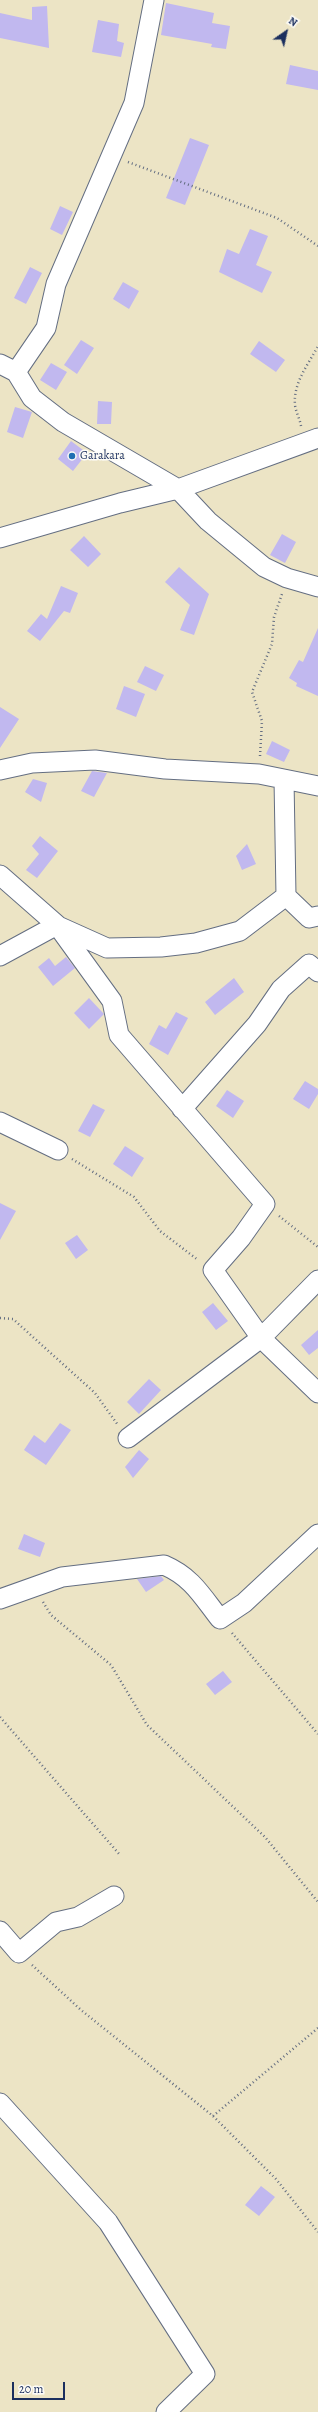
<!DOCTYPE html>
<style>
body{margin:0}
#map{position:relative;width:318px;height:2412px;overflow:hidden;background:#ece4c5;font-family:Alegreya,serif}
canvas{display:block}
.north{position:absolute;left:266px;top:12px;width:40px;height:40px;-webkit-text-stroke:3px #fdfcf7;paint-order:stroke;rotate:34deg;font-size:11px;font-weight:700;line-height:16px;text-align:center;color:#1b2f5e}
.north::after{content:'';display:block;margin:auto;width:14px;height:18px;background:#1b2f5e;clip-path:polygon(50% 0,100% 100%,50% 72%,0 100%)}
.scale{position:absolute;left:12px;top:2382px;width:53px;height:18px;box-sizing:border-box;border:2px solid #1b2f5e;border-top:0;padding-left:5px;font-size:12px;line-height:14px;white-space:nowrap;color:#1b2f5e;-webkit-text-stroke:3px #fdfcf7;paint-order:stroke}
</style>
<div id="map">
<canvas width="318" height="2412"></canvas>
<div class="north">N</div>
<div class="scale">20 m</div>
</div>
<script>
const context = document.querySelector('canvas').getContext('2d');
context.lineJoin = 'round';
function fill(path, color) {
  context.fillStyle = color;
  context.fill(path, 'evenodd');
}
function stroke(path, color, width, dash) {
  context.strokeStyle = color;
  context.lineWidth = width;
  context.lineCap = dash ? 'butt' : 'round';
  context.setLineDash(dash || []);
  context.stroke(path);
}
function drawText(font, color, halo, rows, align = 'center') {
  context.font = font + ' Alegreya,serif';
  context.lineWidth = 3;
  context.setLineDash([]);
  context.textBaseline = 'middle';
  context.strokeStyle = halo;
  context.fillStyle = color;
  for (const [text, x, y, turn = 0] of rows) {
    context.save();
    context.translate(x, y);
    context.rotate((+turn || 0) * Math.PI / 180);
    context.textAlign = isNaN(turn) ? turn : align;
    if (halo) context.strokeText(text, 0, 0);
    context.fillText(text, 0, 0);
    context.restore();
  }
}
fill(new Path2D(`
 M166 3 214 13 212 23 230 26 226 49 211 47 212 44 161 35Z
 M47 6 49 48 0 38V13L32 20V7Z
 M98 20 119 24 117 41 124 43 121 57 92 52Z
 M290 65 318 71V90L286 84Z
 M190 138 209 145 185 205 166 198Z
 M60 206 73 212 62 235 50 229Z
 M250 229 268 236 256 265 272 272 262 293 219 272 227 249 239 254Z
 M30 267 42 273 26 304 14 298Z
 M123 282 139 291 129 309 113 299Z
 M81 340 94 348 77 374 64 365Z
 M259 341 285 360 276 372 250 354Z
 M51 363 67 372 56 390 40 380Z
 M98 401 112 402 111 424H97Z
 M15 407 32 412 23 438 7 432Z
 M71 441 87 453 73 471 58 459Z
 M282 534 296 542 285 563 270 555Z
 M84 536 101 554 88 567 70 550Z
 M179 567 209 594 194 635 180 630 190 605 165 582Z
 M61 586 78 593 70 613 64 611 40 641 27 631 41 614 47 619Z
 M318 628V696L296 686 297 683 289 678 299 660 303 662Z
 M145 666 164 675 156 691 137 682Z
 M124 686 145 694 136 717 116 709Z
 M0 707 19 719 0 748Z
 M272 741 290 750 284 762 266 754Z
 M92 771 107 773 94 797 81 791Z
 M33 779 47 783 41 802 25 792Z
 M40 836 58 851 37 878 26 870 39 854 32 846Z
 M247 844 256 864 242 870 236 856Z
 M66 957 75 968 53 986 38 967 49 958 55 966Z
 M234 978 244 992 215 1015 205 1002Z
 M89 998 104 1014 89 1029 74 1013Z
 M176 1012 188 1018 168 1055 149 1044 159 1025 166 1029Z
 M305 1081 318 1089V1094L309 1109 293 1099Z
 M227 1090 244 1101 233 1118 216 1106Z
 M93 1104 105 1110 90 1137 78 1131Z
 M125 1146 144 1158 132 1177 113 1164Z
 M0 1203 16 1211 0 1240Z
 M77 1235 88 1250 76 1259 65 1243Z
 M213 1303 228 1321 216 1330 202 1312Z
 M318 1330V1348L309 1355 301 1345Z
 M149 1379 161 1390 139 1414 127 1402Z
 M60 1423 71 1430 46 1465 24 1450 34 1435 45 1443Z
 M139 1450 149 1459 133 1478 125 1467Z
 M24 1534 45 1543 40 1557 18 1549Z
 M161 1576 164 1580 146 1592 137 1579Z
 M223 1671 232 1682 215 1695 206 1684Z
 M261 2186 275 2197 259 2216 245 2205Z`), '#c1b8ef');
const minor = new Path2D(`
 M0 364 16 372 32 398 63 422 178 489 208 521 264 567 287 578 318 587
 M16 372 46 328 56 284 134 103 154 0
 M0 538 120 503 178 489 318 438
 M0 770 32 763 95 760 165 769 259 774 318 786
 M284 779 286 896
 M0 875 57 925 112 1001 119 1035 265 1204 241 1238 213 1270 261 1338 318 1393
 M58 926 107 948 161 947 196 943 240 931 286 896 309 918 318 916
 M0 956 57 925
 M182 1109 257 1024 281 989 309 964 318 972
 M0 1122 58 1150
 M128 1438 261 1338 318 1280
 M0 1599 62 1577 164 1565C192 1577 202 1596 220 1619L244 1603 318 1534
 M0 1931 19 1953 56 1922 78 1917 114 1896
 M0 2103 108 2222 205 2374 166 2412`);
stroke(minor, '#646e82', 21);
stroke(new Path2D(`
 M128 162 277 218 318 246
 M301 426C300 419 296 413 295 405 293 383 308 365 318 346
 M260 756 262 721 252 692 272 644 274 617 282 594
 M72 1159 134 1197 160 1231 198 1260
 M279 1216 318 1247
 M0 1318 13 1319 95 1393 118 1425
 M43 1602 51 1615 111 1665 147 1725 265 1837 318 1902
 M232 1633 318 1734
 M0 1717 120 1855
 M32 1965 81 2010 213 2116 276 2179 318 2232
 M213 2116 318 2028`), '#646e82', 2.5, [1, 3]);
stroke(minor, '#fff', 19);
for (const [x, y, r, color] of [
 [72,456,4,"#1f6fb2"]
]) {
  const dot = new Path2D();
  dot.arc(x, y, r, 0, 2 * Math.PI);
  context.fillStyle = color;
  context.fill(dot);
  stroke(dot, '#fdfcf7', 1.5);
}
drawText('12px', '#1b2f5e', '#fdfcf7', [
 ["Garakara",80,456]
], 'left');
</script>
